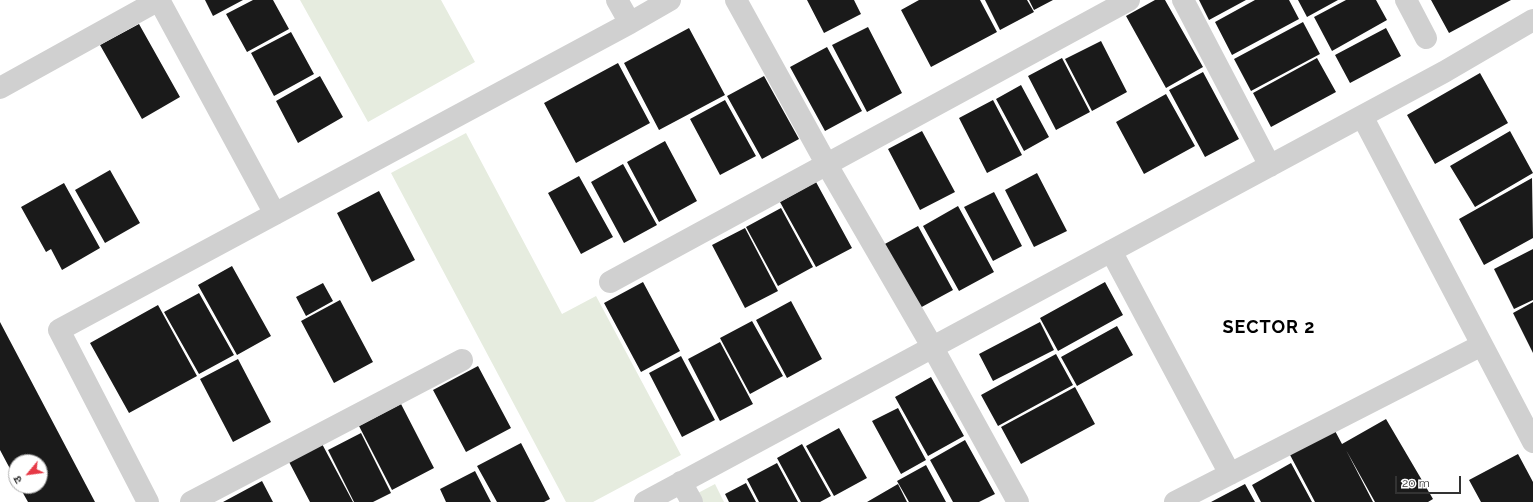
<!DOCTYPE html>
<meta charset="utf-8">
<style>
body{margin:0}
#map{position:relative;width:1533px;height:502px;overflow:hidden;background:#fff;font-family:Raleway,"Noto Sans Devanagari",sans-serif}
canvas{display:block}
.north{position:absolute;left:8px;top:454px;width:40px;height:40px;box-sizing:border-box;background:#fff;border:1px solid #adadad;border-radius:50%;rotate:241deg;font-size:11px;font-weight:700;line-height:16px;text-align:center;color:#333}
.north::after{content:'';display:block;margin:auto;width:14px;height:18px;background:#e63946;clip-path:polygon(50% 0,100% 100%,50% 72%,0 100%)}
.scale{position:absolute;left:1395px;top:476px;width:66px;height:18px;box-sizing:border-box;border:2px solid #333;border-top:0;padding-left:5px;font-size:12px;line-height:14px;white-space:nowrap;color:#333;-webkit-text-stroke:3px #fff;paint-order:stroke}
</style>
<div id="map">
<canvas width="1533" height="502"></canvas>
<div class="north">उ</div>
<div class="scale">20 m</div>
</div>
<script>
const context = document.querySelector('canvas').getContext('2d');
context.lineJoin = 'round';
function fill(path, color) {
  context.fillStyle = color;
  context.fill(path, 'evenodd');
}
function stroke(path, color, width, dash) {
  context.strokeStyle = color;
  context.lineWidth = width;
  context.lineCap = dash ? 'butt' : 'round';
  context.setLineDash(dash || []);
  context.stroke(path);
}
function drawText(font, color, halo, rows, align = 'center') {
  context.font = font + ' Raleway,sans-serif';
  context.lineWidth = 4;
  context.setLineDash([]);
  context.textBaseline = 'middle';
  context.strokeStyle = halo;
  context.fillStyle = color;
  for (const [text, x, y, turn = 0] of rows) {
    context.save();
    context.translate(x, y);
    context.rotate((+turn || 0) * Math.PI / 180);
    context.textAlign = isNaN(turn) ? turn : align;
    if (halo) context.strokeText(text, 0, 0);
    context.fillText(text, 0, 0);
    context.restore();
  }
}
fill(new Path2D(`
 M300 0H441L475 62 368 122Z
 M466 133 562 314 596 296 681 455 593 502H566L391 173Z
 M715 484 724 502H681Z`), '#e6ecdf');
fill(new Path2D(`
 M205 0H243L213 16Z
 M253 0H273L289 29 247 52 226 14Z
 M807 0H854L861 14 824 33Z
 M919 0H980L997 32 931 67 901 10Z
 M985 0H1027L1034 12 1000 30Z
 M1029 0H1053L1034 10Z
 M1155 0H1165L1203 67 1166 88 1126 16Z
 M1199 0H1246L1209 20Z
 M1255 0H1289L1299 19 1232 55 1215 22Z
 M1298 0H1338L1307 17Z
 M1346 0H1376L1387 20 1332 51 1314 17Z
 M1431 0H1511L1449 33Z
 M1303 22 1320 54 1251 91 1234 59Z
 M139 24 180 97 142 119 100 45Z
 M868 27 902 93 867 112 832 45Z
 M689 28 725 95 659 130 624 63Z
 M1386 28 1401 56 1350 83 1335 55Z
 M291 32 314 74 274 96 251 53Z
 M1101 41 1127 92 1092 111 1065 59Z
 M827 47 862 111 825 131 790 67Z
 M1062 58 1090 112 1056 130 1028 76Z
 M1317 58 1336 92 1271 127 1253 93Z
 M618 63 650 123 576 163 544 103Z
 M1203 72 1239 139 1205 157 1169 90Z
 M1480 73 1508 123 1435 164 1407 115Z
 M320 76 343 117 298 143 276 101Z
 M764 76 799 139 762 159 727 96Z
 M1021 85 1049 137 1024 151 996 99Z
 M1166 94 1195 146 1144 174 1116 122Z
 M725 100 756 156 720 175 690 119Z
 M993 100 1022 155 987 173 959 118Z
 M922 131 955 192 920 210 888 149Z
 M1510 131 1533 173 1475 207 1450 166Z
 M665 141 697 201 659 222 627 162Z
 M623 164 657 225 624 243 591 182Z
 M110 170 140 223 105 243 75 190Z
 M1037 173 1067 231 1034 247 1005 190Z
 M579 176 613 237 581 254 548 193Z
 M1532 178 1533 238 1484 265 1459 219Z
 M816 182 852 248 816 267 780 202Z
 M64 183 100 248 62 270 51 249 46 252 21 207Z
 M379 191 415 260 372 282 337 213Z
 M994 192 1022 246 993 261 964 207Z
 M958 206 994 272 959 291 923 226Z
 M781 208 813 267 778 286 746 227Z
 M918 226 953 290 918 309 883 245Z
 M745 228 778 291 745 308 712 245Z
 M1533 249V300L1514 309 1494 269Z
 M232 266 271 336 237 355 198 285Z
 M643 282 680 351 641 372 604 303Z
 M1105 282 1123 315 1058 351 1040 318Z
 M323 283 333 301 306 316 296 297Z
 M199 293 234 355 199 374 164 312Z
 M340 300 373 362 334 383 301 321Z
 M791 301 822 359 787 378 756 320Z
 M1533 302V353L1513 313Z
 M158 305 197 376 129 413 90 343Z
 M752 321 783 376 750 394 720 338Z
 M0 322 95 502H28L19 486H40V462H16V480L0 450Z
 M1040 322 1054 350 993 381 979 354Z
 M1117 326 1133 355 1077 386 1061 357Z
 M720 342 753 404 720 421 688 359Z
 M1056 354 1073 385 998 426 981 395Z
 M681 356 715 420 682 437 649 373Z
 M238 359 271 422 233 442 200 379Z
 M478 366 511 428 466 452 433 390Z
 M931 377 964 436 928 456 895 397Z
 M1075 387 1095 424 1021 464 1001 427Z
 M401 404 434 468 392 490 359 426Z
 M898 408 926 460 901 474 872 421Z
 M1386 419 1433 499 1428 502H1375L1346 450 1373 502H1315L1289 453 1334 429 1342 444Z
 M839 428 867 478 834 496 806 446Z
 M361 433 391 493 373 502H354L328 450Z
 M965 440 995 494 979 502H953L930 460Z
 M321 442 353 502H310L288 460Z
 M521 443 550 499 544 502H497L477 466Z
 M802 444 831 496 820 502H801L777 458Z
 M1518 454 1533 482V502H1481L1469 480Z
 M777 463 798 502H759L747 479Z
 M1291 463 1312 502H1261L1252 485Z
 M926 465 946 502H909L897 481Z
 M475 471 491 502H446L440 489Z
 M262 481 273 502H223Z
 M746 483 756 502H729L725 494Z
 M898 484 907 502H867Z
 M1245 484 1255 502H1211Z`), '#1a1a1a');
stroke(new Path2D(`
 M159 0 275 214
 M617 0 630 23
 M736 0 827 165 933 348 1018 502
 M1183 0 1270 166
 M1406 0 1426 38
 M0 88 159 0
 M1362 116 1533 442
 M1111 251 1230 474
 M610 282 1129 0
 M681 482 692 502
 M148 502 59 330 630 23 670 0
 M191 502 462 360
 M645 502 1444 72 1533 20
 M1175 502 1482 345`), '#d0d0d0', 22);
context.letterSpacing = '1px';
drawText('bold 18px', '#000', '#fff', [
 ["SECTOR 2",1269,328]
]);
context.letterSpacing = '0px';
</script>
